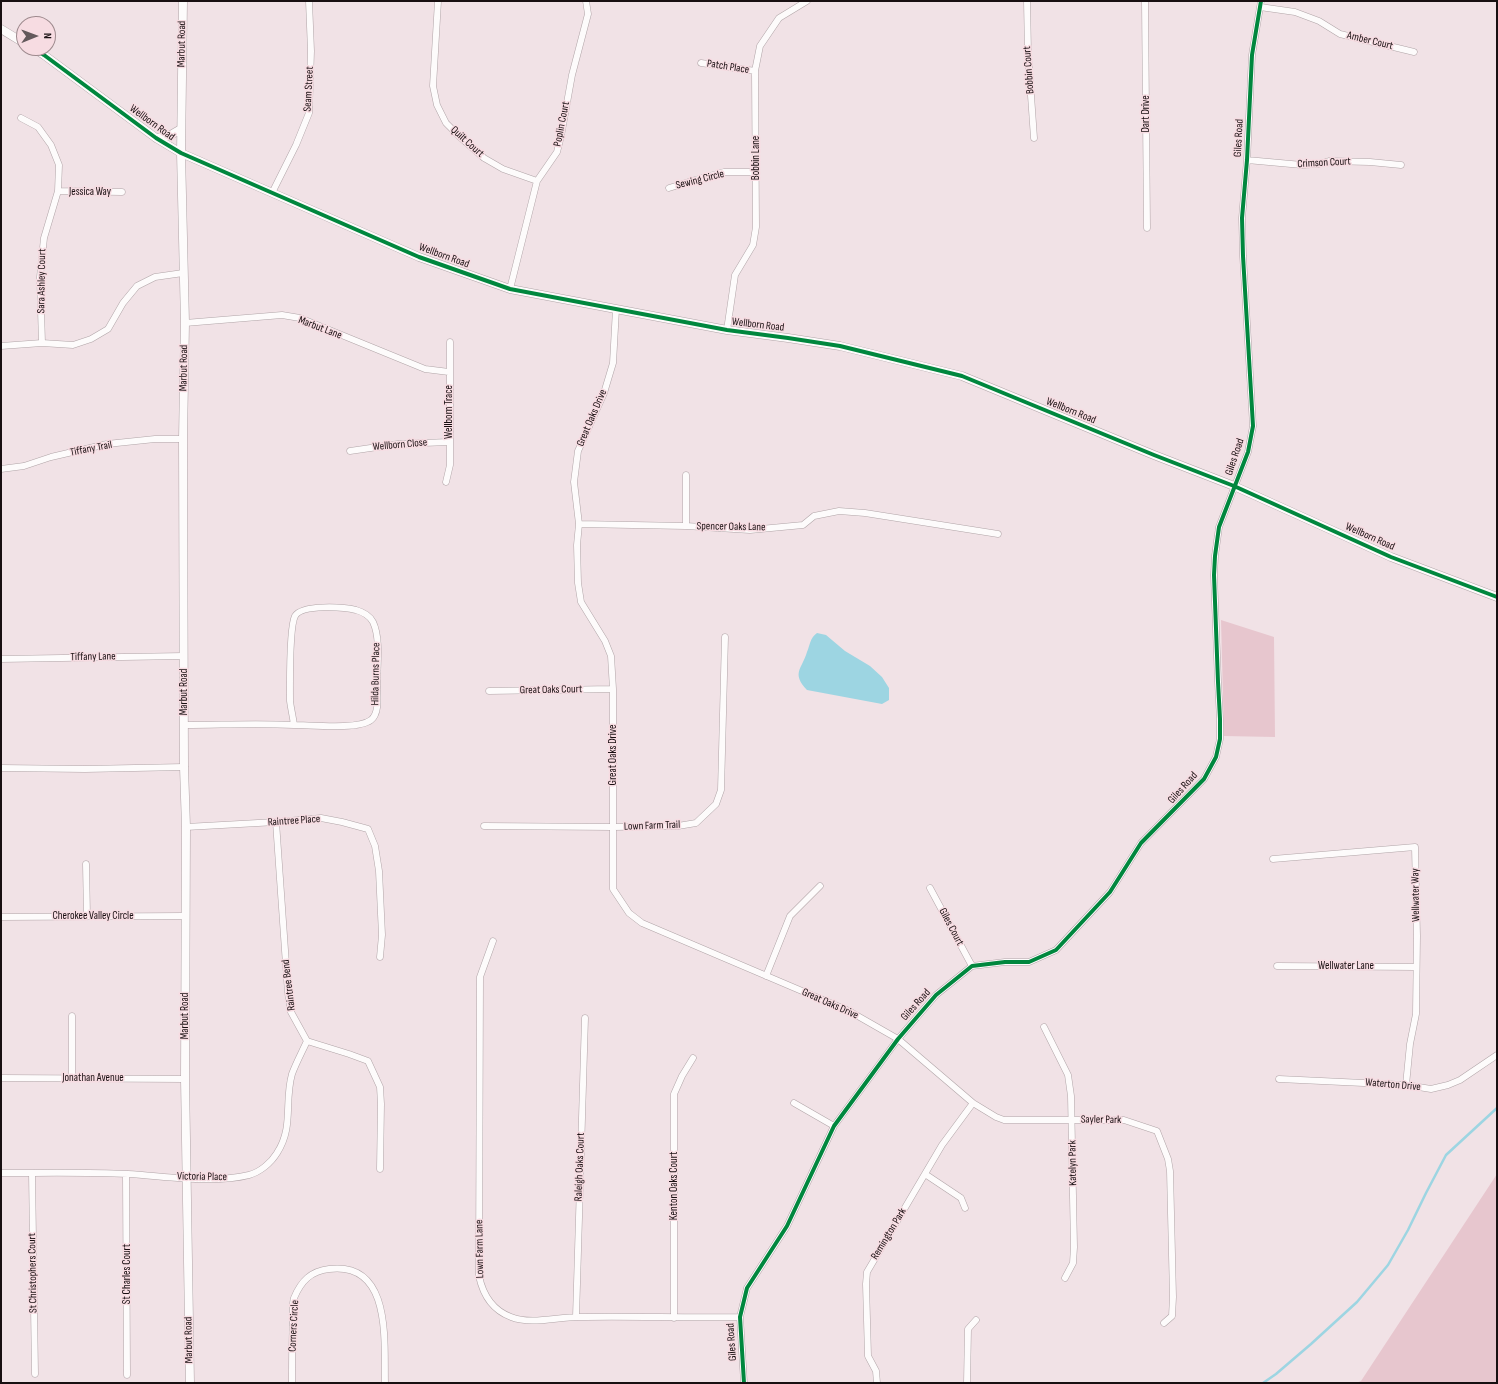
<!DOCTYPE html>
<style>
body{margin:0}
#map{position:relative;width:1498px;height:1384px;overflow:hidden;background:#f1e2e6;font-family:"Sofia Sans Condensed",sans-serif}
canvas{display:block}
.frame{position:absolute;inset:0;border:2px solid #180f11;pointer-events:none}
.north{position:absolute;left:16px;top:16px;width:40px;height:40px;box-sizing:border-box;background:#f7dce2;border:1px solid #9e8a8e;border-radius:50%;rotate:89deg;font-size:11px;font-weight:700;line-height:16px;text-align:center;color:#180f11}
.north::after{content:'';display:block;margin:auto;width:14px;height:18px;background:#64595c;clip-path:polygon(50% 0,100% 100%,50% 72%,0 100%)}
</style>
<div id="map">
<canvas width="1498" height="1384"></canvas>
<div class="frame"></div>
<div class="north">N</div>
</div>
<script>
const context = document.querySelector('canvas').getContext('2d');
context.lineJoin = 'round';
function fill(path, color) {
  context.fillStyle = color;
  context.fill(path, 'evenodd');
}
function stroke(path, color, width, dash) {
  context.strokeStyle = color;
  context.lineWidth = width;
  context.lineCap = dash ? 'butt' : 'round';
  context.setLineDash(dash || []);
  context.stroke(path);
}
function drawText(font, color, halo, rows, align = 'center') {
  context.font = font + ' "Sofia Sans Condensed",sans-serif';
  context.lineWidth = 3;
  context.setLineDash([]);
  context.textBaseline = 'middle';
  context.strokeStyle = halo;
  context.fillStyle = color;
  for (const [text, x, y, turn = 0] of rows) {
    context.save();
    context.translate(x, y);
    context.rotate((+turn || 0) * Math.PI / 180);
    context.textAlign = isNaN(turn) ? turn : align;
    if (halo) context.strokeText(text, 0, 0);
    context.fillText(text, 0, 0);
    context.restore();
  }
}
fill(new Path2D(`
 M1221 620 1274 637 1275 737 1224 736Z
 M1497 1174V1383H1356L1361 1381Z`), '#e7c6ce');
fill(new Path2D(`
 M817 633 826 635 845 651 870 666 882 677 889 688V700L882 704 807 690C791 673 802 669 807 652 810 645 810 638 817 633Z`), '#9dd5e2');
stroke(new Path2D(`
 M1263 1383 1276 1374 1311 1344 1357 1302 1388 1265 1408 1230 1426 1193 1446 1155 1497 1108`), '#9dd5e2', 2.5);
const minor = new Path2D(`
 M438 1 433 86 437 105 446 123 460 137 484 158 503 169 537 181
 M1027 1 1028 53 1034 138
 M1145 1 1147 228
 M1260 7 1295 12 1319 21 1340 34 1414 52
 M701 63 755 71
 M21 118 38 127 51 145 59 165 58 191 44 238 40 277 42 343
 M1247 160 1302 165 1319 164 1329 161 1370 162 1401 165
 M669 188 695 180 724 172H756
 M58 191 122 192
 M272 193 296 145 309 113 311 51 309 1
 M510 289 537 181 557 152 561 136 572 75 588 14 586 1
 M616 309 613 363 604 393 578 451 574 482 579 524 577 545 578 583 581 602 605 641 611 656 613 689V889L629 913 642 923 849 1011 898 1039 973 1103 996 1117 1004 1120H1124L1157 1131 1168 1159 1170 1171 1173 1297 1172 1316 1164 1323
 M185 323 282 315 300 318 425 369 449 372
 M727 330 735 275 753 245 756 227 755 71 760 46 779 18 807 1
 M1 346 42 343 73 345 91 339 108 329 123 303 137 286 155 277 183 273
 M350 451 398 444 449 442
 M1 469 24 466 51 457 107 444 155 439H183
 M686 475V526
 M446 482 450 465V342
 M579 524 686 526 750 530 803 525 814 516 839 511 865 513 998 534
 M1 659 184 656
 M489 691 613 689
 M185 725C221 725 257 723 294 725 311 725 358 730 371 720 380 713 377 695 377 685 377 666 381 639 373 622 370 616 363 612 356 610 344 607 302 604 295 616 289 628 290 685 290 701 291 709 293 717 294 725
 M1 768 85 769 184 767
 M276 822 288 993 291 1012 307 1041 349 1054 368 1061 380 1087 381 1104 380 1169
 M484 826 613 827 678 826 696 823 716 804 721 790 725 637
 M186 827 276 822 321 818 342 822 368 829 375 846 379 871 382 935 380 957
 M1273 859 1415 847 1417 936 1416 1014 1410 1044 1406 1085
 M86 864 87 916
 M930 888 972 966
 M1 917 185 916
 M493 941 480 977 479 1276C483 1295 492 1310 511 1317 531 1325 557 1317 578 1317 632 1316 686 1318 740 1317
 M1277 966 1416 967
 M766 976 790 916 820 886
 M72 1016V1078
 M1044 1027 1068 1075 1071 1096 1074 1247 1073 1263 1065 1278
 M1 1078 185 1079
 M1279 1079 1406 1085 1431 1089 1448 1085 1460 1080 1497 1055
 M794 1103 834 1126
 M1 1173C43 1173 86 1172 128 1174 165 1176 213 1184 249 1175 260 1172 271 1163 277 1153 294 1127 284 1102 292 1074 296 1063 302 1052 307 1041
 M32 1173 35 1374
 M126 1174 127 1375
 M925 1174 961 1198 965 1208
 M576 1317 585 1018
 M674 1318V1094L682 1076 693 1058
 M292 1383C292 1362 292 1340 293 1319 293 1313 292 1304 294 1298 301 1281 311 1271 329 1269 392 1261 384 1341 385 1383
 M744 1383 740 1317 747 1288 787 1226 834 1126 898 1039 936 995 972 966 1005 962H1029L1056 950 1110 892 1141 843 1204 779 1216 757 1220 739V719L1218 682 1214 575 1215 556 1219 527 1248 452 1253 426 1243 256 1242 218 1247 160 1252 55 1261 1
 M877 1383 876 1371 868 1356 866 1284 867 1272 942 1145 973 1103
 M967 1383 968 1329 976 1320`);
const tertiary = new Path2D(`
 M183 1 181 153 185 323 183 439 184 767 186 827 185 1079 190 1383
 M1 29 24 43
 M33 48 44 55 156 138 181 153 419 257 510 289 727 330 788 338 840 346 962 376 1154 455 1234 486 1391 557 1497 597
 M156 138 169 136 181 129`);
stroke(minor, '#b0a4a7', 7);
stroke(tertiary, '#b0a4a7', 9);
stroke(minor, '#fdfbfb', 6);
stroke(tertiary, '#fdfbfb', 8);
stroke(new Path2D(`
 M33 48 44 55 156 138 181 153 419 257 510 289 727 330 788 338 840 346 962 376 1154 455 1234 486 1391 557 1497 597
 M744 1383 740 1317 747 1288 787 1226 834 1126 898 1039 936 995 972 966 1005 962H1029L1056 950 1110 892 1141 843 1204 779 1216 757 1220 739V719L1218 682 1214 575 1215 556 1219 527 1248 452 1253 426 1243 256 1242 218 1247 160 1252 55 1261 1`), '#00873e', 4);
drawText('11px', '#180f11', '#f7dce2', [
 ["Amber Court",1370,41,14],
 ["Marbut Road",182,44,-89],
 ["Patch Place",728,67,9],
 ["Bobbin Court",1029,70,-94],
 ["Seam Street",309,89,-87],
 ["Dart Drive",1146,114,-90],
 ["Wellborn Road",152,123,36],
 ["Poplin Court",562,124,-79],
 ["Giles Road",1239,138,-87],
 ["Quilt Court",467,142,42],
 ["Bobbin Lane",756,158,-90],
 ["Crimson Court",1324,163,-3],
 ["Sewing Circle",700,180,-14],
 ["Jessica Way",90,192],
 ["Wellborn Road",444,256,20],
 ["Sara Ashley Court",42,281,-89],
 ["Wellborn Road",758,325,7],
 ["Marbut Lane",320,328,21],
 ["Marbut Road",184,368,-89],
 ["Wellborn Road",1071,411,22],
 ["Wellborn Trace",449,412,-90],
 ["Great Oaks Drive",592,418,-67],
 ["Wellborn Close",400,445,-5],
 ["Tiffany Trail",91,449,-11],
 ["Giles Road",1235,457,-71],
 ["Spencer Oaks Lane",731,527,1],
 ["Wellborn Road",1370,537,24],
 ["Tiffany Lane",93,657,-1],
 ["Hilda Burns Place",376,674,-89],
 ["Great Oaks Court",551,690,-1],
 ["Marbut Road",184,692,-90],
 ["Great Oaks Drive",613,755,-90],
 ["Giles Road",1183,788,-48],
 ["Raintree Place",294,821,-4],
 ["Lown Farm Trail",652,826,-2],
 ["Wellwater Way",1416,895,-91],
 ["Cherokee Valley Circle",93,916],
 ["Giles Court",951,927,62],
 ["Wellwater Lane",1346,966],
 ["Raintree Bend",289,985,-97],
 ["Great Oaks Drive",830,1004,24],
 ["Giles Road",916,1005,-48],
 ["Marbut Road",185,1016,-90],
 ["Jonathan Avenue",93,1078],
 ["Waterton Drive",1393,1085,5],
 ["Sayler Park",1101,1120,1],
 ["Katelyn Park",1073,1163,-91],
 ["Raleigh Oaks Court",580,1167,-88],
 ["Victoria Place",202,1177,1],
 ["Kenton Oaks Court",674,1186,-90],
 ["Remington Park",889,1234,-59],
 ["Lown Farm Lane",480,1249,-91],
 ["St Christophers Court",33,1273,-91],
 ["St Charles Court",127,1274,-90],
 ["Corners Circle",294,1326,-87],
 ["Marbut Road",189,1340,-91],
 ["Giles Road",732,1342,-94]
]);
</script>
